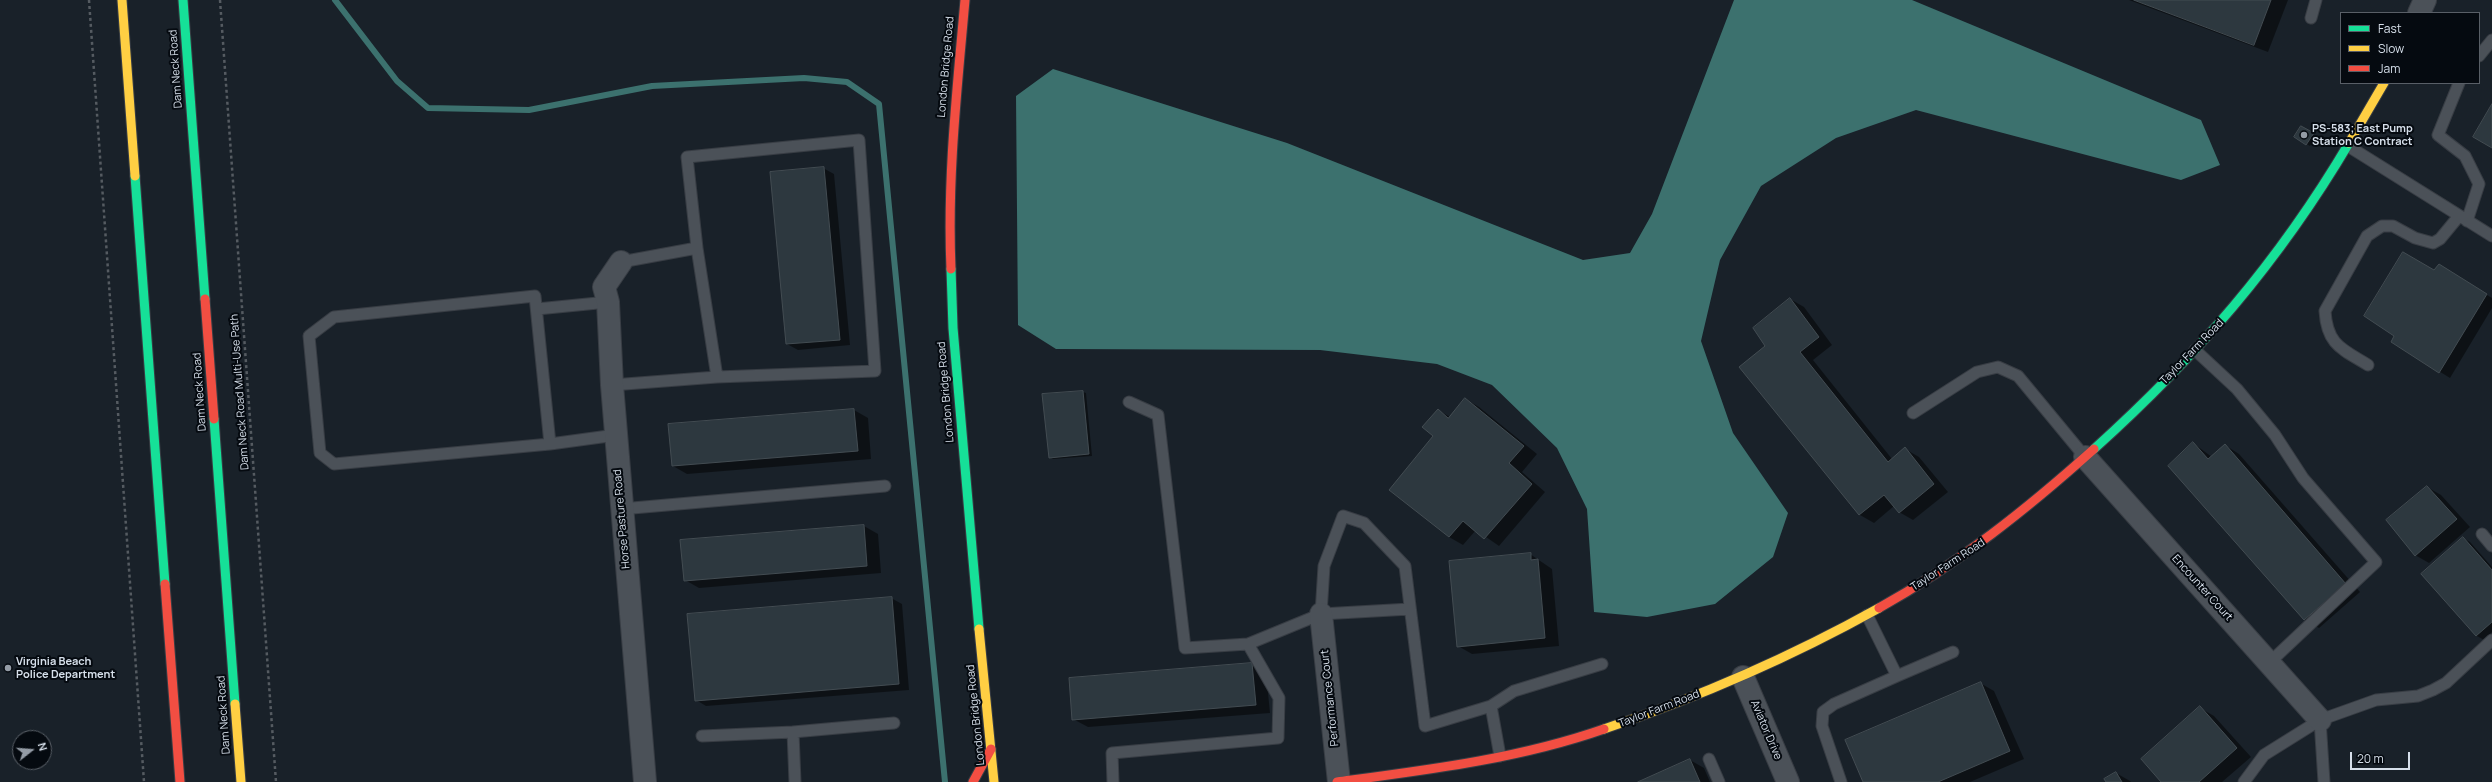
<!DOCTYPE html>
<style>
body{margin:0}
#map{position:relative;width:2492px;height:782px;overflow:hidden;background:#192129;font-family:Manrope,sans-serif}
canvas{display:block}
.legend{position:absolute;left:2340px;top:12px;width:140px;height:72px;box-sizing:border-box;background:#050a10;border:1px solid #595f67;margin:0;padding:5px 7px;list-style:none;font-size:12px;color:#d6dfea}
.legend li{display:flex;align-items:center;gap:8px;height:20px}
.legend b{width:20px;border:1px solid #595f67}
.north{position:absolute;left:12px;top:730px;width:40px;height:40px;box-sizing:border-box;background:#050a10;border:1px solid #595f67;border-radius:50%;rotate:73deg;font-size:11px;font-weight:700;line-height:16px;text-align:center;color:#d6dfea}
.north::after{content:'';display:block;margin:auto;width:14px;height:18px;background:#949ca6;clip-path:polygon(50% 0,100% 100%,50% 72%,0 100%)}
.scale{position:absolute;left:2350px;top:752px;width:60px;height:18px;box-sizing:border-box;border:2px solid #d6dfea;border-top:0;padding-left:5px;font-size:12px;line-height:14px;white-space:nowrap;color:#d6dfea;-webkit-text-stroke:3px #050a10;paint-order:stroke}
</style>
<div id="map">
<canvas width="2492" height="782"></canvas>
<ul class="legend">
<li><b style="height:5px;background:#16e098"></b>Fast</li>
<li><b style="height:5px;background:#ffcf43"></b>Slow</li>
<li><b style="height:5px;background:#f24e42"></b>Jam</li>
</ul>
<div class="north">N</div>
<div class="scale">20 m</div>
</div>
<script>
const context = document.querySelector('canvas').getContext('2d');
context.lineJoin = 'round';
function fill(path, color) {
  context.fillStyle = color;
  context.fill(path, 'evenodd');
}
function stroke(path, color, width, dash) {
  context.strokeStyle = color;
  context.lineWidth = width;
  context.lineCap = dash ? 'butt' : 'round';
  context.setLineDash(dash || []);
  context.stroke(path);
}
function drawText(font, color, halo, rows, align = 'center') {
  context.font = font + ' Manrope,sans-serif';
  context.lineWidth = 4;
  context.setLineDash([]);
  context.textBaseline = 'middle';
  context.strokeStyle = halo;
  context.fillStyle = color;
  for (const [text, x, y, turn = 0] of rows) {
    context.save();
    context.translate(x, y);
    context.rotate((+turn || 0) * Math.PI / 180);
    context.textAlign = isNaN(turn) ? turn : align;
    if (halo) context.strokeText(text, 0, 0);
    context.fillText(text, 0, 0);
    context.restore();
  }
}
fill(new Path2D(`
 M1734 0H1912L2201 120 2220 165 2181 180 1916 110 1836 138 1761 186 1720 260 1701 341 1733 433 1788 513 1773 557 1715 604 1647 617 1594 612 1587 509 1557 448 1492 385 1437 364 1320 350 1056 349 1018 325 1016 96 1053 69 1287 143 1583 260 1630 253 1652 214Z`), '#3c716e');
fill(new Path2D(`
 M2129 0H2288L2268 52Z
 M2301 127 2316 136 2310 146 2295 137Z
 M823 168 834 174 850 345 798 350 787 344Z
 M2434 272H2449L2492 298V308L2450 378 2392 342Z
 M1790 299 1804 307 1832 345 1813 360 1892 459 1905 449 1919 457 1948 492 1913 520 1899 512 1894 506 1874 523 1860 515 1741 367 1766 346Z
 M1083 392 1086 393 1092 456 1053 459 1050 457Z
 M1465 399 1479 407 1537 454 1522 472 1545 492 1499 546 1476 530 1463 545 1449 537 1391 489 1434 436 1438 410 1450 417Z
 M854 410 868 418 871 459 687 474 673 466Z
 M2193 443 2212 457 2225 445 2239 454 2360 592 2319 628 2305 620 2169 466Z
 M2427 487 2441 495 2470 527 2429 563 2415 555Z
 M864 526 878 534 881 573 699 588 685 580Z
 M2463 538 2470 542 2492 567V632L2484 640 2477 636 2422 574Z
 M1530 554 1552 569 1559 646 1472 654 1458 646Z
 M891 598 902 604 909 690 706 706 696 700Z
 M1252 664 1266 672 1270 713 1088 727 1073 719 1070 679Z
 M1980 683 1994 691 2024 759 1970 782H1864Z
 M2200 708 2214 716 2251 757 2222 782H2163Z
 M1690 760 1704 768 1710 782H1640Z
 M2116 773 2130 781 2131 782H2107Z`), '#0007');
stroke(new Path2D(`
 M335 0 397 81 428 108 529 110 652 86 804 78 847 82 879 104 945 782`), '#3c716e', 6);
const building = new Path2D(`
 M2134 0H2271L2254 45Z
 M2492 104V148L2473 137Z
 M2301 126 2314 133 2306 145 2294 137Z
 M824 167 840 340 786 344 770 172Z
 M2403 252 2434 270 2439 264 2487 294 2439 373 2391 342 2394 336 2364 316Z
 M1790 298 1819 337 1800 352 1888 462 1905 447 1934 484 1899 513 1884 495 1859 515 1739 367 1765 346 1753 328Z
 M1083 391 1089 454 1049 458 1042 394Z
 M1465 398 1524 446 1509 463 1532 484 1484 539 1463 521 1449 537 1389 490 1433 436 1422 427 1438 409 1448 418Z
 M854 409 858 451 672 466 668 424Z
 M2193 442 2208 459 2225 444 2346 584 2304 620 2168 466Z
 M2427 486 2457 519 2415 556 2386 520Z
 M864 525 867 566 684 581 680 540Z
 M2463 537 2492 570V622L2476 636 2421 574Z
 M1531 553V560L1538 559 1545 638 1457 647 1449 561Z
 M892 597 899 684 695 701 687 614Z
 M1252 663 1256 705 1072 720 1069 678Z
 M1981 682 2010 751 1938 782H1863L1845 740Z
 M2200 706 2237 748 2199 782H2161L2141 759Z
 M1690 759 1700 782H1638Z
 M2116 772 2122 782H2106L2104 779Z`);
fill(building, '#2d383f');
stroke(building, '#434c52', 1);
const lane = new Path2D(`
 M2311 18 2316 0
 M2479 56 2492 40
 M2459 83 2438 135 2465 156 2479 184 2467 221
 M2348 146 2492 236
 M697 248 717 377
 M537 309 608 302
 M2195 350 2237 389 2275 435 2303 478 2376 562 2269 663
 M2368 365C2342 349 2327 345 2325 311L2367 236 2382 226H2393L2415 238 2433 243 2440 239 2459 216
 M612 385 717 377 875 371 859 140 687 157 697 248 621 262
 M1129 402 1158 415 1185 648 1248 644 1321 614 1410 609
 M1913 413 1977 372 1998 367 2018 376 2085 457
 M550 444 334 464 320 453 309 336 334 317 535 296 550 444 616 435
 M621 509 885 486
 M2482 534 2492 546
 M1321 614 1324 566 1343 516 1364 523 1405 566 1425 726 1491 706 1500 756
 M1897 676 1953 652
 M1491 706 1514 691 1602 664
 M2320 720 2324 782
 M702 736 793 732
 M1709 759 1719 782
 M795 782 793 732 894 723
 M1113 782 1112 753 1278 738 1279 698 1248 644
 M1841 782 1822 726 1823 712 1834 704 1897 676 1867 615
 M2244 782 2264 755 2320 720 2376 700 2418 696 2433 690 2446 683 2492 640`);
const street = new Path2D(`
 M2419 13 2425 0
 M621 262 604 287 608 302 612 385 645 782
 M2085 457 2320 720
 M1321 614 1339 782
 M1743 677 1788 782`);
const fast = new Path2D(`
 M183 0 205 299
 M135 176 165 584
 M951 269 953 328 979 629
 M214 419 235 704
 M2094 449C2197 356 2278 263 2349 143`);
const slow = new Path2D(`
 M122 0 135 176
 M2349 143 2384 83
 M979 629 994 782
 M235 704 241 782
 M1604 729C1699 697 1791 657 1879 608`);
const jam = new Path2D(`
 M951 269C947 179 957 90 965 0
 M205 299 214 419
 M165 584 180 782
 M1879 608C1958 564 2027 509 2094 449
 M973 782 991 749
 M1337 782C1427 770 1518 759 1604 729`);
stroke(lane, '#383d44', 13);
stroke(street, '#383d44', 24);
stroke(fast, '#383d44', 11);
stroke(slow, '#383d44', 11);
stroke(jam, '#383d44', 11);
stroke(new Path2D(`
 M89 0 144 782
 M220 0 276 782`), '#555b61', 2.5, [3, 3]);
stroke(lane, '#4b5158', 11);
stroke(street, '#4b5158', 22);
stroke(fast, '#16e098', 9);
stroke(slow, '#ffcf43', 9);
stroke(jam, '#f24e42', 9);
for (const [x, y, r, color] of [
 [2304,135,4,"#949ca6"],
 [8,668,4,"#949ca6"]
]) {
  const dot = new Path2D();
  dot.arc(x, y, r, 0, 2 * Math.PI);
  context.fillStyle = color;
  context.fill(dot);
  stroke(dot, '#050a10', 1.5);
}
drawText('11px', '#d6dfea', '#050a10', [
 ["London Bridge Road",946,67,-85],
 ["Dam Neck Road",176,69,-94],
 ["Taylor Farm Road",2192,352,-46],
 ["Dam Neck Road",200,392,-94],
 ["Dam Neck Road Multi-Use Path",240,392,-94],
 ["London Bridge Road",946,392,-95],
 ["Horse Pasture Road",622,519,-95],
 ["Taylor Farm Road",1948,565,-33],
 ["Encounter Court",2202,588,48],
 ["Performance Court",1330,698,-96],
 ["Taylor Farm Road",1659,709,-21],
 ["Dam Neck Road",224,715,-94],
 ["London Bridge Road",976,715,-96],
 ["Aviator Drive",1766,730,67]
]);
drawText('bold 11px', '#d6dfea', '#050a10', [
 ["PS-583; East Pump",2312,129],
 ["Station C Contract",2312,142],
 ["Virginia Beach",16,662],
 ["Police Department",16,675]
], 'left');
</script>
